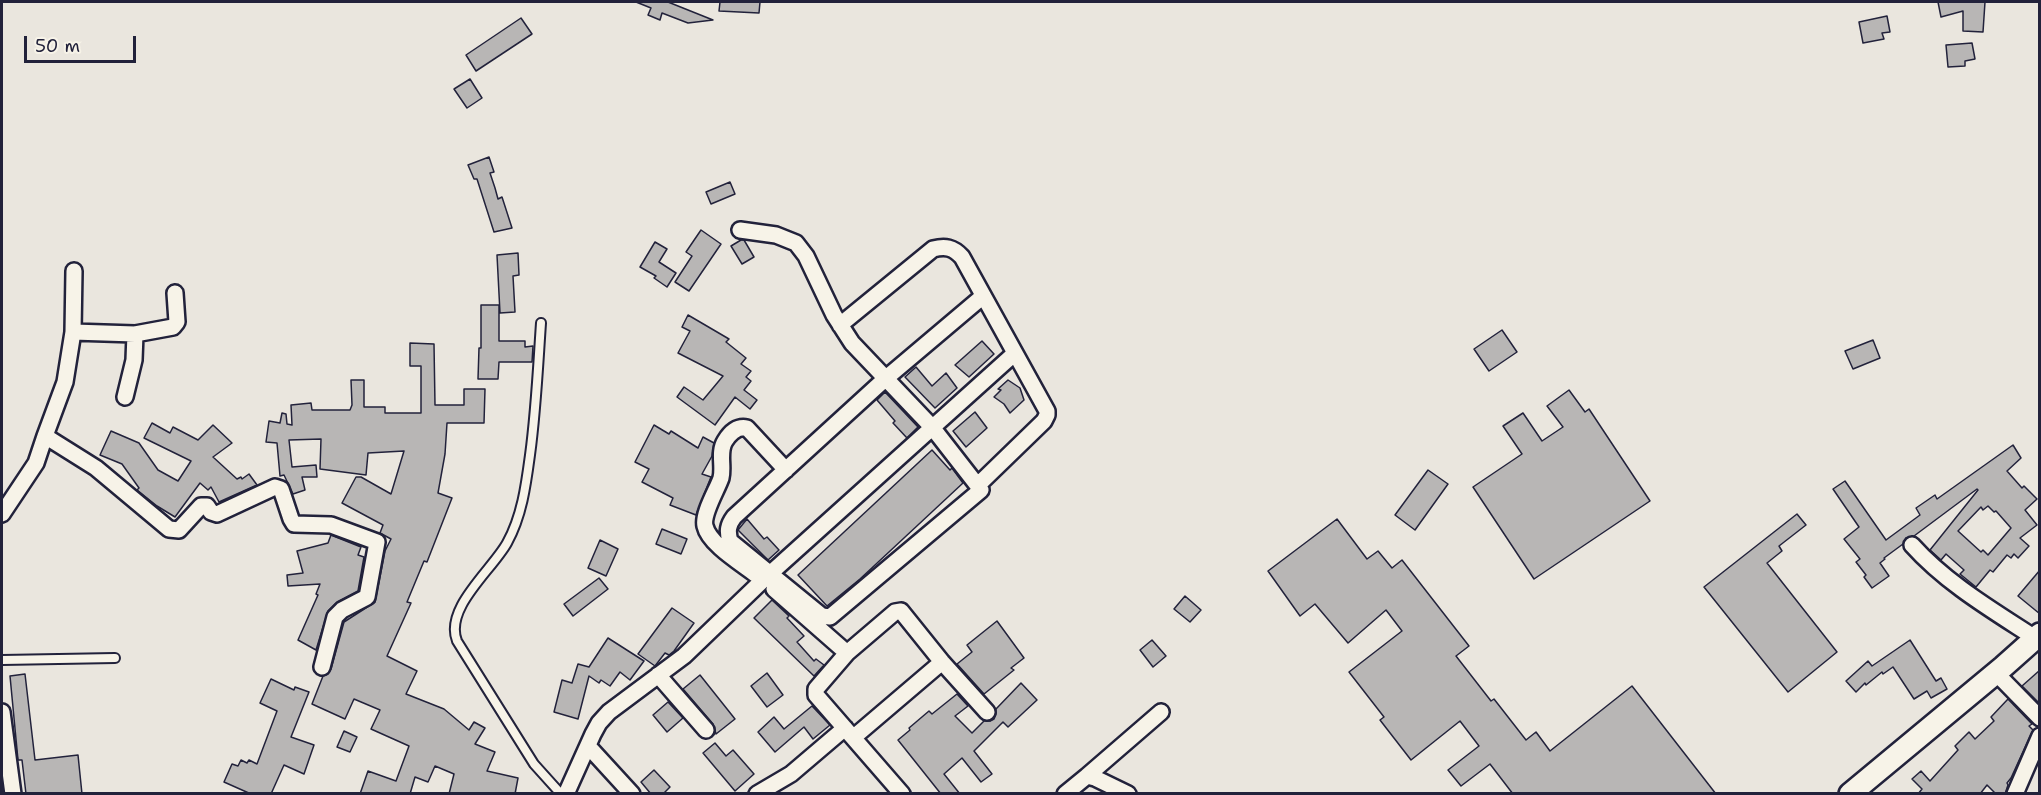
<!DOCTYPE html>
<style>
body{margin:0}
#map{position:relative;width:2041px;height:795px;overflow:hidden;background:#eae6de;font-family:"Shantell Sans",sans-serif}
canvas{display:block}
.frame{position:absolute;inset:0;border:3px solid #22223b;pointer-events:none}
.scale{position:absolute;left:24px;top:36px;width:112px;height:27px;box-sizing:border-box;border:3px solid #22223b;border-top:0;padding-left:8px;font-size:18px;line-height:21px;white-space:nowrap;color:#22223b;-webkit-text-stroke:4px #f7f3e8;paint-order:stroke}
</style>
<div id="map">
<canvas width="2041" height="795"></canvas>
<div class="frame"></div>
<div class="scale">50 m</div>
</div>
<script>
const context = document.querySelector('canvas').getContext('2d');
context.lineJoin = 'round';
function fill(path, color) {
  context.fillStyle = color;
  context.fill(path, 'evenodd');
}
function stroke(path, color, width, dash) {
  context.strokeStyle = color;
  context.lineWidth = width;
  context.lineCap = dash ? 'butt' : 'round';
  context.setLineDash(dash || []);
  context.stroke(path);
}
const building = new Path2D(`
 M636 2H668L713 20 688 23 662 13 660 20 648 15 651 8Z
 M720 2H760L759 13 719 11Z
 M1938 2H1985L1983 32 1963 31V11L1941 17Z
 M1887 16 1890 32 1882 33 1884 39 1863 43 1859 22Z
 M521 18 532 34 476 71 466 55Z
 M1972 43 1975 59 1965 61V66L1948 67 1946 45Z
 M470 79 482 98 467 108 454 89Z
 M489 157 494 172 490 173 495 188 498 199 502 197 512 228 494 232 477 179H474L468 165Z
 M730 182 735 194 711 204 706 192Z
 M701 230 721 244 689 291 675 282 692 256 686 252Z
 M741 240H744L754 257 742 264 731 246Z
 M655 242 667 249 659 262 676 273 667 287 654 278 656 276 640 267Z
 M518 253 519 275 513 276 515 312 500 313 497 255Z
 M481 305H499V341H525V347L533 346 532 362H499L498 379H478L479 348H481Z
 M688 315 729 339 726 342 746 358 741 364 751 371 746 377 751 381 744 390 757 400 750 409 735 397 715 425 677 397 684 387 703 400 723 376 678 353 690 331 682 327Z
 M1502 330 1517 352 1489 371 1474 349Z
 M1873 340 1880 358 1853 369 1845 351Z
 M982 341 994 354 969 377 955 365Z
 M410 343 434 344 435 405H464V389H485L484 423H447L445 454 438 493 452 498 427 562 424 561 407 602 411 603 387 656 417 671 406 694 444 709 469 730 474 722 485 728 475 744 495 752 487 771 518 778 515 794H449L454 774 435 766 428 782 415 777 410 794H360L368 771 396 781 409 746 371 729 380 710 354 699 345 719 312 704 323 676 328 674 331 669 344 622 375 602 385 551 391 539 380 533 383 525 342 503 356 477H361L391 494 404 451 368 453 366 475 320 469 321 439 289 440 292 467 316 465 317 477H302L305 490 293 494 284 475 280 476 277 443 266 442 269 421 280 423 282 413 286 414 287 424 292 425 291 405 311 403 312 410H350L352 405 351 380H364V407H385V413H421V366H410Z
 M916 367 932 386 946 373 957 388 935 408 905 377Z
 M1008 380 1020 388 1024 400 1010 413 1004 404 994 397 1001 390 998 389Z
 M1569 390 1585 412 1589 409 1650 501 1534 579 1473 487 1522 454 1503 426 1523 413 1542 441 1563 427 1547 406Z
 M885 392 918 427 907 438 893 423 895 421 877 400Z
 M975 412 987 428 966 447 953 431Z
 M152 423 170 433 173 427 198 440 213 425 232 443 213 457 237 479 241 477 242 479 249 474 257 485 219 502 211 487 208 490 200 483 175 517 157 506 137 490 139 488 122 464 100 455 111 431 139 443 158 470 178 481 191 461 144 438Z
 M654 425 669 434 671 431 698 448 703 437 714 443 712 456 702 474 711 477 696 515 670 505 673 498 642 482 649 469 635 462Z
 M2013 445 2021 458 2007 471 2022 488 2024 486 2037 499 2025 510 2037 525 2020 538 2029 546 2018 558 2014 554 2011 558 2007 555 1993 572 1990 570 1976 587 1960 574 1964 570 1946 554 1941 560 1930 550 1978 490 1977 489 1914 536 1906 538 1903 544 1884 558 1885 559 1880 563 1889 576 1872 588 1864 577 1866 575 1856 562 1860 559 1844 539 1859 527 1833 489 1845 481 1886 540 1920 515 1916 508 1935 495 1937 499ZM1988 506 1994 512 1996 511 2011 528 1988 555 1983 550 1981 552 1958 531 1981 507 1983 510Z
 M932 450 950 470 952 468 963 483 860 579 827 606 798 575Z
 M1428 470 1448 484 1415 530 1395 515Z
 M1797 514 1806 525 1779 546 1782 551 1767 563 1837 652 1788 692 1704 587Z
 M747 519 764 539 767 537 779 550 768 560 738 530Z
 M1337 519 1367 559 1378 551 1392 568 1402 560 1469 646 1456 656 1491 701 1494 699 1526 740 1536 732 1550 751 1632 686 1716 794H1513L1490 764 1461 786 1448 770 1479 746 1460 721 1411 760 1380 720 1384 717 1349 672 1402 631 1386 610 1348 643 1315 604 1300 616 1268 571Z
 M662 529 687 539 681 554 656 544Z
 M331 535 361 547 358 555 364 557 358 591 337 602 328 611 316 650 298 640 318 595 316 594 320 584 288 586 287 575 303 573 297 551 328 543Z
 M600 540 618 549 606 576 588 568Z
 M2040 570V614L2018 596Z
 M599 578 608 589 573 616 564 604Z
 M1185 596 1201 610 1190 622 1174 609Z
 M772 600 789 616 787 618 804 636 797 642 814 661 816 659 824 665 814 676 754 618Z
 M672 608 694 623 674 651 669 655 665 653 655 666 638 654Z
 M997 621 1024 658 1011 668 1014 670 984 694 957 664 972 652 967 645Z
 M608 638 644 661 630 680 620 672 610 686 601 680 599 683 589 676 578 719 554 712 562 680 572 683 578 664 589 667Z
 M1152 640 1166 656 1153 667 1140 650Z
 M1910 640 1936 681 1941 678 1947 689 1931 698 1927 691 1914 699 1893 667 1883 674 1882 672 1866 685 1865 683 1856 692 1846 681 1868 661 1872 666Z
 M2040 670V704L2022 686Z
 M767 673 783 695 767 707 751 686Z
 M25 674 35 760 78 755 82 794H26L22 760H18L10 676Z
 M700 675 735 719 716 734 713 724 683 689Z
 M271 679 294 690 295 687 309 692 291 737 314 745 304 774 284 765 271 794H251L224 782 232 764 238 766 241 760 247 763 249 760 257 764 277 711 260 703Z
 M1021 683 1037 700 1008 727 1003 722 974 751 992 774 981 782 962 758 944 774 960 794H941L898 740 910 730 909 728 929 711 932 714 957 694 968 706 955 716 972 733 984 721H990L994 719 996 714V709Z
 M2008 699 2032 724 2029 726 2033 730 2011 778 2007 783 2008 785 2005 794H1996L1987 785 1980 794H1918L1922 789 1912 779 1921 771 1930 781 1958 750 1955 746 1969 732 1975 739 1994 721 1991 717Z
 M668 702 683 718 667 732 653 715Z
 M812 706 830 725 813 739 804 727 775 752 758 732 774 717 784 729Z
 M344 731 357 737 350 752 337 747Z
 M715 743 726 756 733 750 754 774 735 791 703 753Z
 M654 770 670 787 663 794H651L641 782Z`);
fill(building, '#b8b6b5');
stroke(building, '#22223b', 1.5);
const service = new Path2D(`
 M541 323C538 367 536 411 530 455 526 485 522 516 507 543 492 570 444 608 457 641L534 764 561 794
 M2 660 115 658`);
const minor = new Path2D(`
 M740 230 776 235 796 243 806 256 834 315 852 343 932 427 981 490 830 617 822 616 730 541C727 531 728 525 734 517L885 379 982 297
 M74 271 73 332 65 382 45 436 96 468 169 529 179 530 201 506H207L211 512 217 514 275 487 281 489 291 519 294 524 331 525 377 542 367 597 342 610 335 617 322 667
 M840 325 933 249C945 246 953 247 962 257L1047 411V415L1044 421 978 485
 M73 332 135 334 173 327 177 322 175 293
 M125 397 134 360 135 334
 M2 514 36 463 45 436
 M1912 545C1946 583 1992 610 2035 638
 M755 574C741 563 709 544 705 526 702 514 717 490 721 478 724 466 718 452 725 441 730 433 737 426 747 428L786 470
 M774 589 847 653 816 689V695L902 794
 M847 653 895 612 901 611 942 662 987 712
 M1996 673 2040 718
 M658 675 706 730
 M2 712 13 794
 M854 737 942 662
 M588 746 632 794
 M1087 776 1161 712
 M566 794 593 734 599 723 609 712 684 656 763 580 1014 354
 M757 794 791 774 845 728
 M1065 794 1087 776 1095 778 1128 794
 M2015 794 2040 736`);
const secondary = new Path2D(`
 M1850 794 2003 667 2040 634`);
stroke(service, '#22223b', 12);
stroke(minor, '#22223b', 20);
stroke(secondary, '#22223b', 26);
stroke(service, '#f7f3e8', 8);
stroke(minor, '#f7f3e8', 15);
stroke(secondary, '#f7f3e8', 21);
</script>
